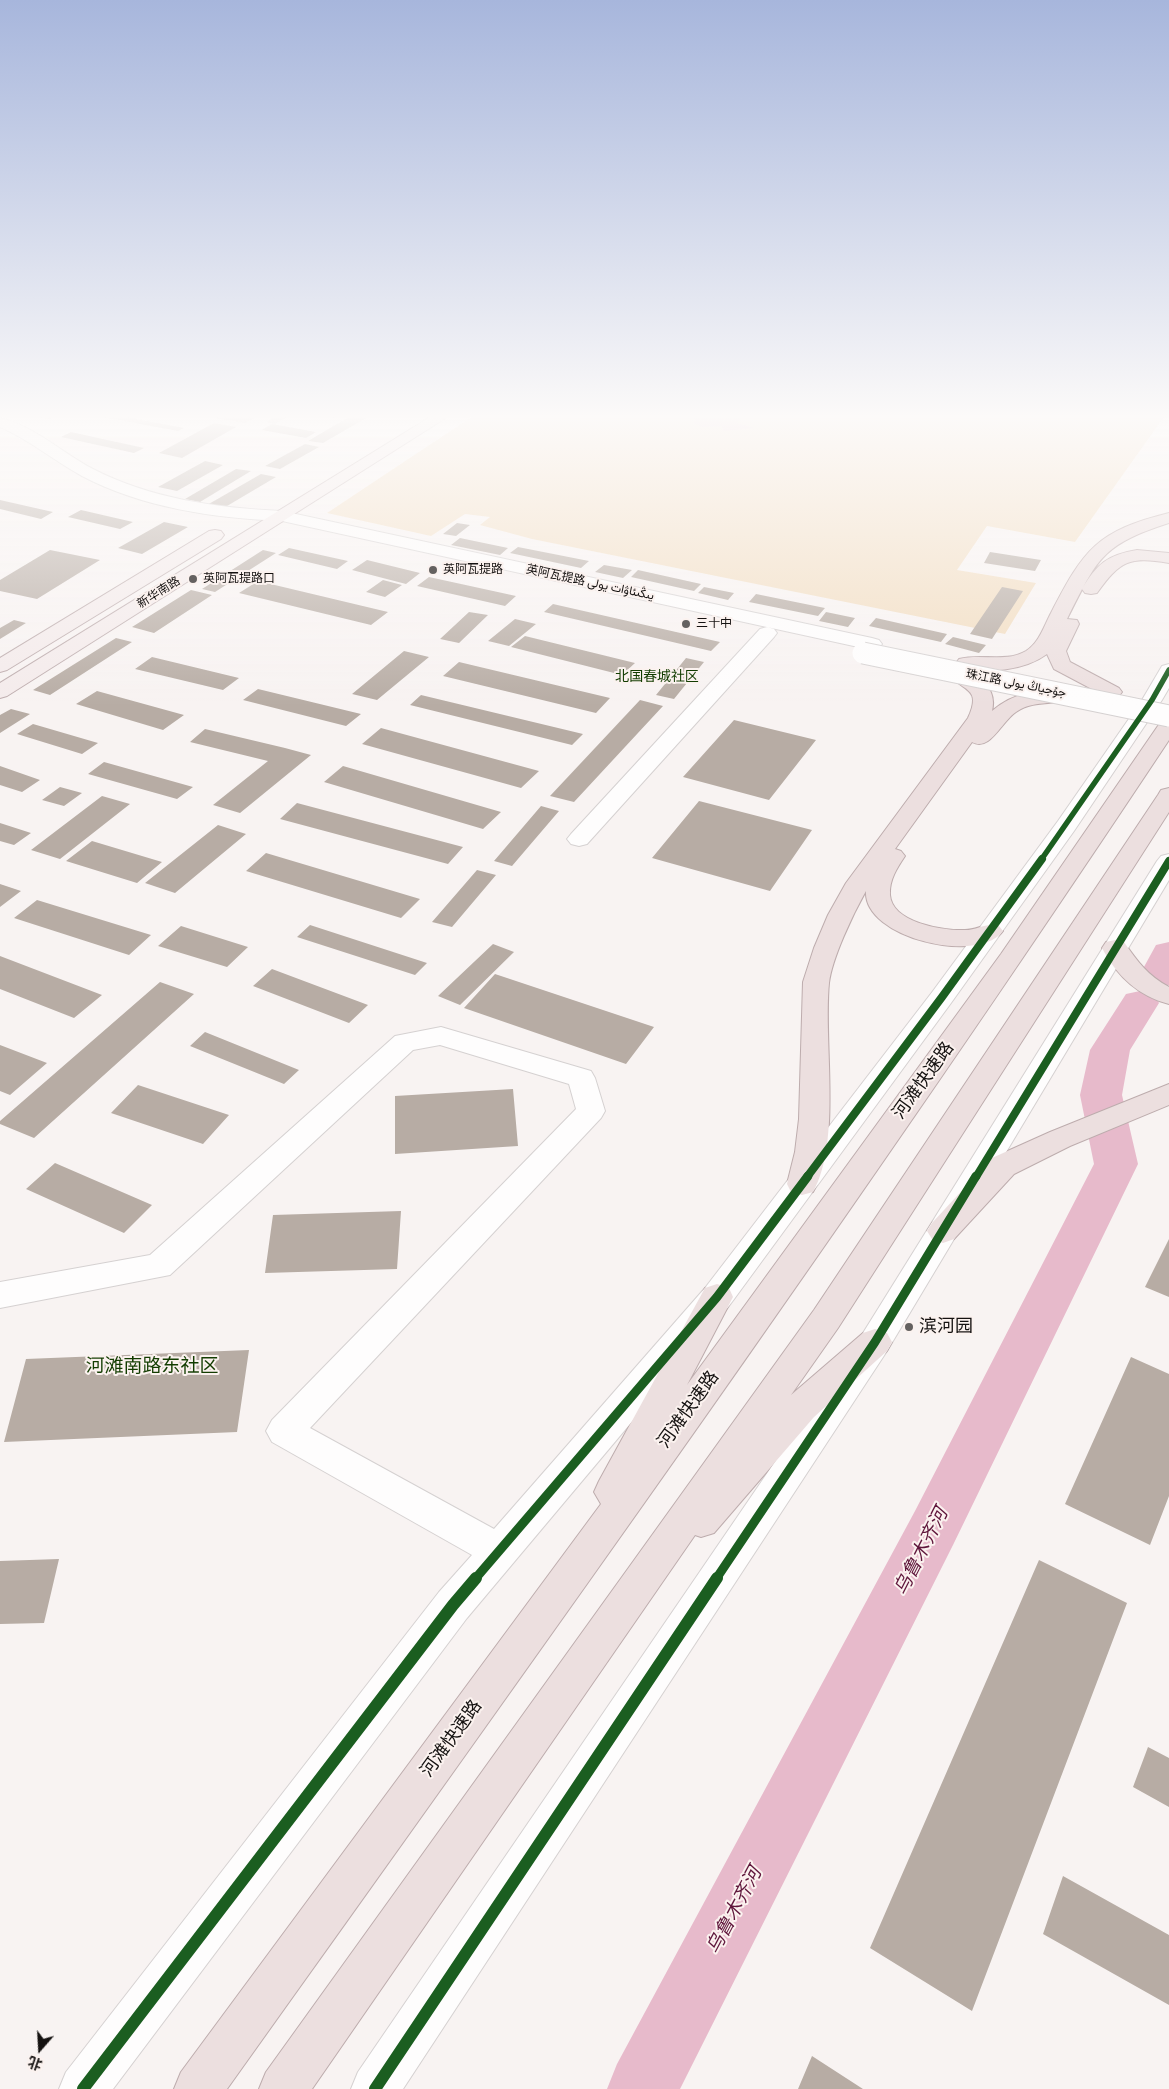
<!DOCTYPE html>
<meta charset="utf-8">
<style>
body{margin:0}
#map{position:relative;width:1169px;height:2089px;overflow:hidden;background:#f8f3f2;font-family:"Source Serif 4","Noto Sans SC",serif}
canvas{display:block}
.north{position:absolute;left:15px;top:2024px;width:50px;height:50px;-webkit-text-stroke:4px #fbf2ef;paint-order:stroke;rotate:199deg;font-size:14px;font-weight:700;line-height:20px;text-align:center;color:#151211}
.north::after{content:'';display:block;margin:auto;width:18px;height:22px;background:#151211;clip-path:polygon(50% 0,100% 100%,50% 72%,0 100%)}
</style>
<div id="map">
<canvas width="1169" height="2089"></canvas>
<div class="north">北</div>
</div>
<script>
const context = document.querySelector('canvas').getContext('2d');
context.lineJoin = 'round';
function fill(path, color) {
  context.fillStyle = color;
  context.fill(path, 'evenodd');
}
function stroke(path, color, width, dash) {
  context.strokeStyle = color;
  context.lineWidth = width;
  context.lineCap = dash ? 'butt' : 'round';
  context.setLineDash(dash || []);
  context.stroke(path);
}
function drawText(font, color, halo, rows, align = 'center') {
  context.font = font + ' "Source Serif 4",Vazirmatn,"Noto Sans SC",serif';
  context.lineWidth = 4;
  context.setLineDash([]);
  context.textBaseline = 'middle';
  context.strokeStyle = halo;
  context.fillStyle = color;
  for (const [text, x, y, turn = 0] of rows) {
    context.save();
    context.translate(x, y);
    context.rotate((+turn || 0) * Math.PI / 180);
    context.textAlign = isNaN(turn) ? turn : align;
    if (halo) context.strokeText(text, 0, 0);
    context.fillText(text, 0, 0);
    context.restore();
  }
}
fill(new Path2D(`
 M476 414H1166L1075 542 987 526 957 570 1036 583 1005 634 532 539 480 525 490 517 465 514 431 536 327 513Z`), '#f2ddc1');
fill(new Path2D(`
 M687 414H755L744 415 737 423 754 428 724 431 721 426 702 427 694 423 695 419Z`), '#e7bacb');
fill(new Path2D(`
 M1169 942V985L1158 988 1145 984 1139 976 1156 945Z
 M1140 991 1154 994 1159 1003 1130 1050 1122 1095 1138 1164 953 1545 680 2089H607L617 2064 915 1511 1094 1164 1080 1095 1090 1050 1126 994Z`), '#e7bacb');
fill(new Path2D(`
 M24 414H61L49 419Z
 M110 414 184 428 178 431 103 417Z
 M224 414H238L256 417 245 423 216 418Z
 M314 414H344L336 418Z
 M354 414H373L323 443 308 441Z
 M278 415 288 416 275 424 266 422Z
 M214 423 236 427 182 458 159 453Z
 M272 424 316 432 306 438 262 430Z
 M71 432 144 448 134 453 61 437Z
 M305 444 319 447 280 469 265 466Z
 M205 461 223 465 177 491 158 487Z
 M236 469 251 471 200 502 185 499Z
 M261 474 276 477 222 509 207 505Z
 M0 500 53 512 41 519 0 509Z
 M81 510 133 522 120 529 68 517Z
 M164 522 188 527 142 554 118 548Z
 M457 523 470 525 456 536 443 534Z
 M460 538 508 548 500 555 451 545Z
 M518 547 589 561 581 568 510 553Z
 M289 548 348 561 337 569 278 555Z
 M50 550 100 560 37 599 0 591V580Z
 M263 550 276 553 215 592 202 589Z
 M990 552 1041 560 1035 571 984 563Z
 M367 560 420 573 406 584 352 570Z
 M604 565 632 570 623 578 595 572Z
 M638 570 701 584 694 591 631 577Z
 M429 577 516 596 505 606 417 586Z
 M383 580 402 585 385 597 366 592Z
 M258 581 388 612 371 625 239 593Z
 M704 587 734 593 728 600 698 593Z
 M1002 587 1023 591 992 639 970 634Z
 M191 590 212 595 154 633 132 627Z
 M756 594 825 608 818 616 749 602Z
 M553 604 720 642 711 651 544 612Z
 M469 612 488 615 459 643 440 639Z
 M826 612 855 618 848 627 819 621Z
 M876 618 947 634 941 642 869 626Z
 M515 619 536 624 509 646 488 641Z
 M14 620 26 623 0 639V628Z
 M525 636 635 663 622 675 511 647Z
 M953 637 986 645 979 653 945 644Z
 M116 638 132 642 50 695 33 690Z
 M404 651 429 657 377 700 352 694Z
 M152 657 239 678 223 690 135 669Z
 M686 658 704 662 674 699 656 695Z
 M459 662 610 698 596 713 443 676Z
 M258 689 361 714 346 726 243 700Z
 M97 691 184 715 163 730 76 704Z
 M421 695 583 734 572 745 410 705Z
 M640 700 663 706 574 802 550 796Z
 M11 709 30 714 0 733V715Z
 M734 720 816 740 769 800 683 777Z
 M33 724 98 743 82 754 17 734Z
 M381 728 539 771 521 788 362 744Z
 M205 729 285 748 311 755 240 813 213 805 268 761 190 742Z
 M104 762 193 787 177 799 88 774Z
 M0 766 40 780 22 792 0 785Z
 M343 766 501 812 483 829 324 782Z
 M60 787 82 793 64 806 42 800Z
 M102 796 130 804 60 859 31 850Z
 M699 801 812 830 770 891 652 858Z
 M297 803 463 847 448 864 280 819Z
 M541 806 559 811 512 866 494 861Z
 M0 823 31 833 14 845 0 841Z
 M218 825 246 834 175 893 145 883Z
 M92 841 162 862 137 883 66 861Z
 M266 853 420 899 401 918 246 871Z
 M477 870 496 875 452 927 432 922Z
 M0 884 21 891 0 907Z
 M37 900 151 935 129 955 14 918Z
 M310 925 427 963 415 975 297 937Z
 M181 926 248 947 227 967 158 946Z
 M493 944 514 952 460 1005 438 996Z
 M0 956 102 995 74 1018 0 989Z
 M272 969 368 1005 349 1023 253 986Z
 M495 974 654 1027 626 1064 464 1008Z
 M160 982 194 994 34 1138 0 1124V1121Z
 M205 1032 299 1070 284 1084 190 1046Z
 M0 1045 47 1063 10 1095 0 1091Z
 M138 1085 229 1115 203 1144 111 1113Z
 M513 1089 518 1146 395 1154V1096Z
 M55 1163 152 1205 124 1233 26 1189Z
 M401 1211 397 1269 265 1273 273 1215Z
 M1169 1239V1297L1145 1287Z
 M249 1350 237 1432 4 1442 26 1359Z
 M1131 1357 1169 1374V1496L1150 1545 1065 1504Z
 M59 1559 44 1623 0 1624V1561Z
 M1039 1560 1127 1603 972 2011 870 1948Z
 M1148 1747 1169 1758V1807L1133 1787Z
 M1063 1876 1169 1935V2005L1043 1934Z
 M812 2056 863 2089H798Z`), '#b7aca4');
const minor = new Path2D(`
 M0 418C35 426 62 453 93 469 151 499 218 508 282 511L872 638 879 640 882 644 879 648 872 650 282 521C214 518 143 508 82 476 54 461 30 440 0 427Z
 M767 627 774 629 777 633 774 637 587 844 579 846 571 844 567 839 571 834 760 629Z
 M1169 664V688L1162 700 1074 831 951 1003 729 1306 467 1618 113 2089H59L66 2072 439 1592 472 1555 272 1442 266 1431 272 1420 576 1109 569 1084 440 1045 413 1050 170 1275 0 1308V1282L150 1255 395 1036 441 1027 591 1071 595 1078 605 1111 601 1118 310 1428 494 1529 705 1288 933 991 1058 821 1142 700 1162 666Z
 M1169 854V880L887 1351 403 2089H351L358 2072 863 1333 1157 861 1161 856Z`);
const major = new Path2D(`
 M435 414H452L7 696 0 698V683Z
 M215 530 221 531 224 535 221 539 7 670 0 672V658L209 531Z`);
const highway = new Path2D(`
 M1169 513V523C1101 545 1098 558 1067 619L1077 620 1079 624 1066 651 1070 662 1119 688 1122 692 1119 696 1112 698 1105 696 1054 669 1047 654C1024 671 987 674 959 667L956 663 959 659C981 653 1005 663 1026 651 1039 643 1044 626 1051 613 1084 549 1097 531 1169 513Z
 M1137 550 1169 553V563C1129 556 1120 561 1097 593L1091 594 1085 593 1082 589C1097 564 1107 555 1137 550Z
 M958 667C978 672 998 689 992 711 1012 693 1045 685 1072 692L1075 696 1072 700C1053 705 1033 700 1016 712 1001 722 990 752 972 742L895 849 901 851 905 856C897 868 889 880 890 895 892 923 944 931 965 930 978 930 986 922 999 926L1003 931C979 965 863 938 866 891 853 914 832 958 829 983 823 1042 842 1141 813 1192L802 1195 791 1192 787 1184 795 1152 799 1119 803 982 814 948 828 915 846 883 968 718C983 686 961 692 948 673L951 669Z
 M1169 718V740C866 1197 546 1642 227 2089H174L181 2072 601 1504 594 1492 599 1481 705 1288 717 1284 729 1288 733 1297 687 1385 1001 954 1162 720Z
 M1169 788V812L838 1328 791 1395 863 1333 875 1329 887 1333 892 1342 887 1351 814 1417 714 1533 701 1537 695 1535 312 2089H259L266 2072 814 1310 1158 795 1161 790Z
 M1115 940 1124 942C1137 961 1148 976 1169 987V1004C1138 996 1117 976 1102 948L1106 942Z
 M1169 1084V1105L1070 1146 1014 1174 954 1239 943 1243 932 1239 927 1231 932 1223 992 1158 1050 1132Z`);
stroke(minor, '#d5d1d1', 2);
stroke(major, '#bdacad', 2);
stroke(highway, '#bdacad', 2);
fill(minor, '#fefdfd');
fill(major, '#f4ebeb');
fill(highway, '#ecdfdf');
const minorBridge = new Path2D(`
 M863 653 1169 716`);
stroke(minorBridge, '#d5d1d1', 23, []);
stroke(minorBridge, '#fefdfd', 21);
stroke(new Path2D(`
 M1041 860 1152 700 1169 670`), '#1b5e20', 5.5);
stroke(new Path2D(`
 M807 1177 942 997 1042 859
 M976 1177 1169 861`), '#1b5e20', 8);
stroke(new Path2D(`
 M475 1579 717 1297 808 1176
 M716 1579 875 1342 976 1176`), '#1b5e20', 9);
stroke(new Path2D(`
 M83 2089 453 1605 476 1578
 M375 2089 717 1578`), '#1b5e20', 12);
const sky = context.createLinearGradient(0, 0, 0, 706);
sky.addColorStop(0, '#a7b6dc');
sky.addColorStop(0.59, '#fcfaf9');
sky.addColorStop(1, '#fcfaf900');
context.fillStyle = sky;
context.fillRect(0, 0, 1169, 706);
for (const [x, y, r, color] of [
 [433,570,5,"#646160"],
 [193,579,5,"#646160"],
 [686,624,5,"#646160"],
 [909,1327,5,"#646160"]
]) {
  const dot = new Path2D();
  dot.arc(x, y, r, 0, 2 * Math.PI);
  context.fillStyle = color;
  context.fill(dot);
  stroke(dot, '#fbf2ef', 2);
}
drawText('12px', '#151211', '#fbf2ef', [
 ["英阿瓦提路",443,570],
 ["英阿瓦提路口",203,579],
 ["三十中",696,624]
], 'left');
drawText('12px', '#151211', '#fbf2ef', [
 ["英阿瓦提路 يىڭىئاۋات يولى",590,583,12],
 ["新华南路",159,593,-32],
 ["珠江路 جۇجياڭ يولى",1016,684,11]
]);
drawText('14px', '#123c00', '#fbf2ef', [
 ["北国春城社区",657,677]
]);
drawText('18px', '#151211', '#fbf2ef', [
 ["河滩快速路",924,1081,-54],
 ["河滩快速路",689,1410,-54],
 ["河滩快速路",452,1739,-54]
]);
drawText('18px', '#151211', '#fbf2ef', [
 ["滨河园",919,1327]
], 'left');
drawText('19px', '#123c00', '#fbf2ef', [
 ["河滩南路东社区",152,1367]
]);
drawText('italic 19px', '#5f163b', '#fbf2ef', [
 ["乌鲁木齐河",922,1552,-63],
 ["乌鲁木齐河",735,1911,-62]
]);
</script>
